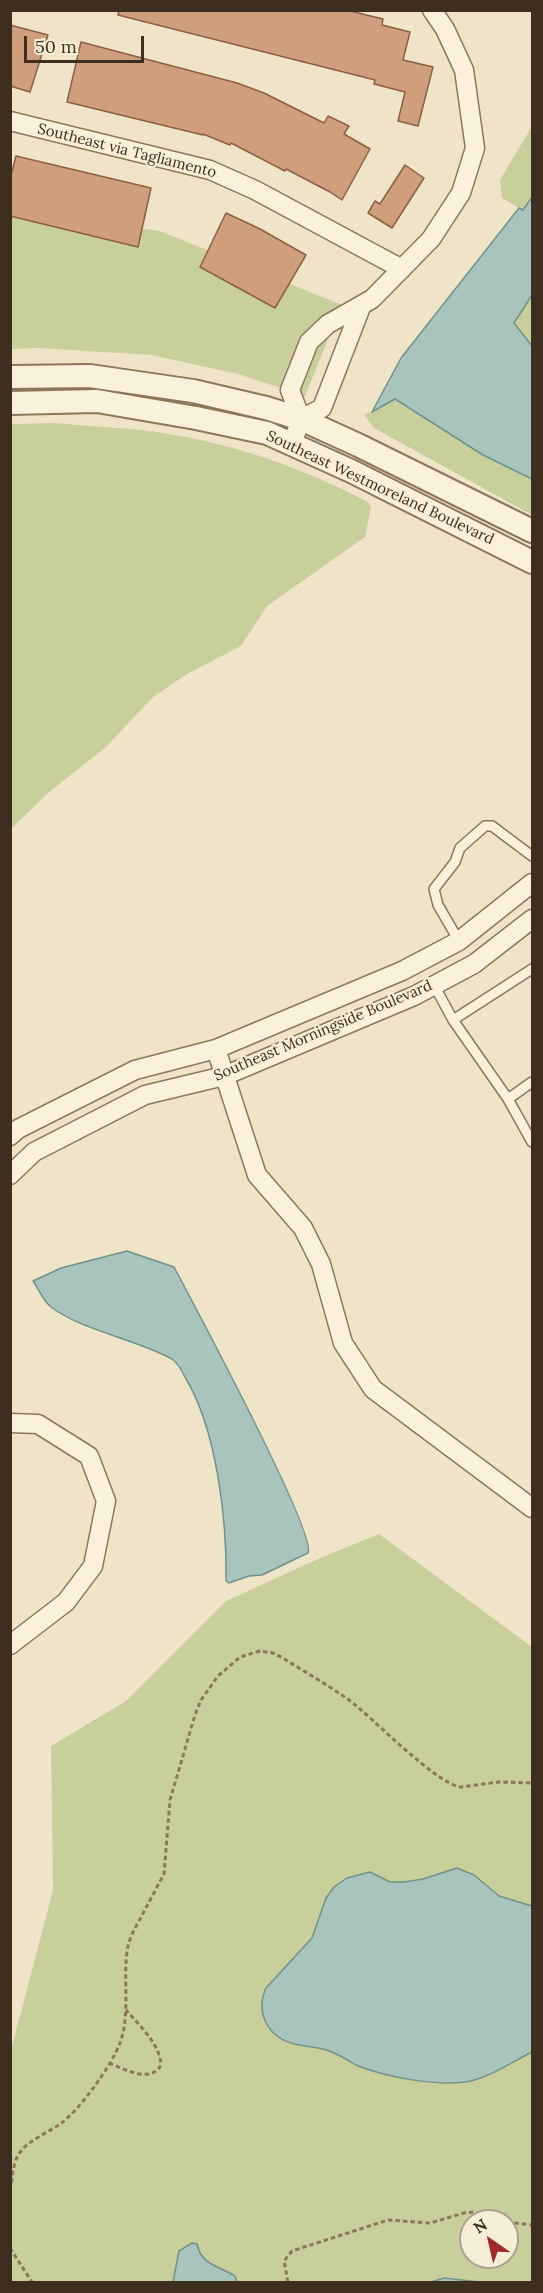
<!DOCTYPE html>
<style>
body{margin:0}
#map{position:relative;width:543px;height:2293px;overflow:hidden;background:#f0e4c8;font-family:Lora,serif}
canvas{display:block}
.frame{position:absolute;inset:0;border:12px solid #3d2e20;pointer-events:none}
.north{position:absolute;left:459px;top:2209px;width:60px;height:60px;box-sizing:border-box;background:#f7eed8;border:2px solid #ada18e;border-radius:50%;rotate:326deg;font-size:16px;font-weight:700;line-height:24px;text-align:center;color:#3d2e20}
.north::after{content:'';display:block;margin:auto;width:21px;height:27px;background:#9e2a2b;clip-path:polygon(50% 0,100% 100%,50% 72%,0 100%)}
.scale{position:absolute;left:24px;top:36px;width:120px;height:27px;box-sizing:border-box;border:3px solid #3d2e20;border-top:0;padding-left:8px;font-size:18px;line-height:21px;white-space:nowrap;color:#3d2e20;-webkit-text-stroke:4px #f7eed8;paint-order:stroke}
</style>
<div id="map">
<canvas width="543" height="2293"></canvas>
<div class="frame"></div>
<div class="north">N</div>
<div class="scale">50 m</div>
</div>
<script>
const context = document.querySelector('canvas').getContext('2d');
context.lineJoin = 'round';
function fill(path, color) {
  context.fillStyle = color;
  context.fill(path, 'evenodd');
}
function stroke(path, color, width, dash) {
  context.strokeStyle = color;
  context.lineWidth = width;
  context.lineCap = dash ? 'butt' : 'round';
  context.setLineDash(dash || []);
  context.stroke(path);
}
function drawText(font, color, halo, rows, align = 'center') {
  context.font = font + ' Lora,serif';
  context.lineWidth = 4.5;
  context.setLineDash([]);
  context.textBaseline = 'middle';
  context.strokeStyle = halo;
  context.fillStyle = color;
  for (const [text, x, y, turn = 0] of rows) {
    context.save();
    context.translate(x, y);
    context.rotate((+turn || 0) * Math.PI / 180);
    context.textAlign = isNaN(turn) ? turn : align;
    if (halo) context.strokeText(text, 0, 0);
    context.fillText(text, 0, 0);
    context.restore();
  }
}
fill(new Path2D(`
 M532 126V197L523 210 502 198 500 180Z
 M10 212 160 231 342 305 305 396 238 374 151 355 39 348 11 349Z
 M532 295V346L514 323Z
 M394 399 483 455 532 479V515L374 428 364 415Z
 M55 423C92 427 131 427 169 434 238 445 305 469 368 502L371 507 365 537 267 606 241 646 187 674 153 697 106 747 48 793 11 829V424Z
 M379 1534 532 1647V2282H11V2050L53 1890 51 1746 126 1701 226 1601 318 1559ZM471 2221H507V2257H471Z`), '#c9cf9b');
const water = new Path2D(`
 M532 197V295L514 323 532 346V479L483 455 395 399 372 412 401 358 519 208 523 210Z
 M127 1251 174 1267C192 1301 317 1534 308 1553L262 1575 249 1576 229 1583 226 1581C227 1520 217 1430 185 1377 182 1371 178 1363 172 1359 136 1339 83 1331 51 1307 44 1302 38 1288 33 1281L61 1268Z
 M457 1868 474 1875 499 1896 532 1906V2052C512 2062 489 2078 466 2082 434 2086 387 2077 358 2066 350 2062 342 2056 334 2053 322 2047 307 2047 294 2044 268 2037 255 2013 266 1988L312 1938 326 1898 334 1887 347 1878 370 1872 390 1882H404L423 1879Z
 M192 2243 197 2244C201 2265 219 2266 235 2276L237 2282H173L179 2251Z
 M444 2278 479 2282H431Z`);
fill(water, '#a9c4bc');
stroke(water, '#6f938a', 1.5);
const building = new Path2D(`
 M119 10H346L383 19 382 25 410 32 403 60 433 67 418 126 398 121 405 92 374 84 375 80 118 15Z
 M10 25 48 35 30 92 10 86Z
 M81 42 237 83 264 93 324 123 328 116 349 126 344 134 370 149 342 200 330 192 286 169 285 171 231 143 230 145 203 134V135L67 102Z
 M16 156 151 188 138 247 10 216V179Z
 M405 165 424 178 392 228 368 213 375 201 380 204Z
 M226 213 260 229 306 255 275 308 200 267Z`);
fill(building, '#cf9f7d');
stroke(building, '#8d5f41', 1.5);
const service = new Path2D(`
 M459 941 438 905 434 889 455 862 460 848 485 826H492L532 856
 M434 985 453 1020 508 1099 532 1082
 M453 1020 532 969
 M508 1099 532 1142`);
const minor = new Path2D(`
 M10 121 210 170 255 190 402 269
 M301 419 290 390 309 342 328 324 372 299 431 239 461 193 475 148 464 70 445 29 432 10
 M292 444 301 419 322 408 361 307
 M216 1049 257 1175 303 1228 321 1264 343 1343 373 1389 532 1508
 M10 1136 18 1129 135 1070 216 1049 402 971 459 941 532 883
 M10 1175 34 1152 145 1095 224 1076 414 996 474 964 532 919
 M10 1423 38 1424 89 1456 106 1501 93 1566 66 1602 10 1645`);
const tertiary = new Path2D(`
 M10 377 90 376 193 391 266 408 301 419 358 445 532 531
 M10 403 97 401 196 418 267 433 351 471 532 562`);
stroke(service, '#8d765c', 12);
stroke(minor, '#8d765c', 21);
stroke(tertiary, '#8d765c', 26);
stroke(new Path2D(`
 M109 2063C124 2069 151 2084 161 2065 160 2044 139 2025 126 2010
 M10 2190C13 2179 12 2164 19 2154 28 2140 46 2134 60 2124 79 2111 112 2065 120 2043 131 2013 122 1977 128 1946L131 1936 164 1874 170 1800 195 1715 201 1700 218 1676 240 1657 260 1651 273 1653 283 1658C305 1672 328 1685 349 1700 373 1718 436 1784 461 1787L499 1782 532 1783
 M507 2222 532 2225
 M10 2248 32 2282
 M288 2282 284 2261 292 2251 388 2220 430 2223 464 2213 474 2212 501 2221`), '#8d765c', 3, [4.5, 3]);
stroke(service, '#faf1dc', 9);
stroke(minor, '#faf1dc', 18);
stroke(tertiary, '#faf1dc', 22);
drawText('15px', '#3d2e20', '#f7eed8', [
 ["Southeast via Tagliamento",127,151,14],
 ["Southeast Westmoreland Boulevard",380,488,25],
 ["Southeast Morningside Boulevard",323,1031,-23]
]);
</script>
